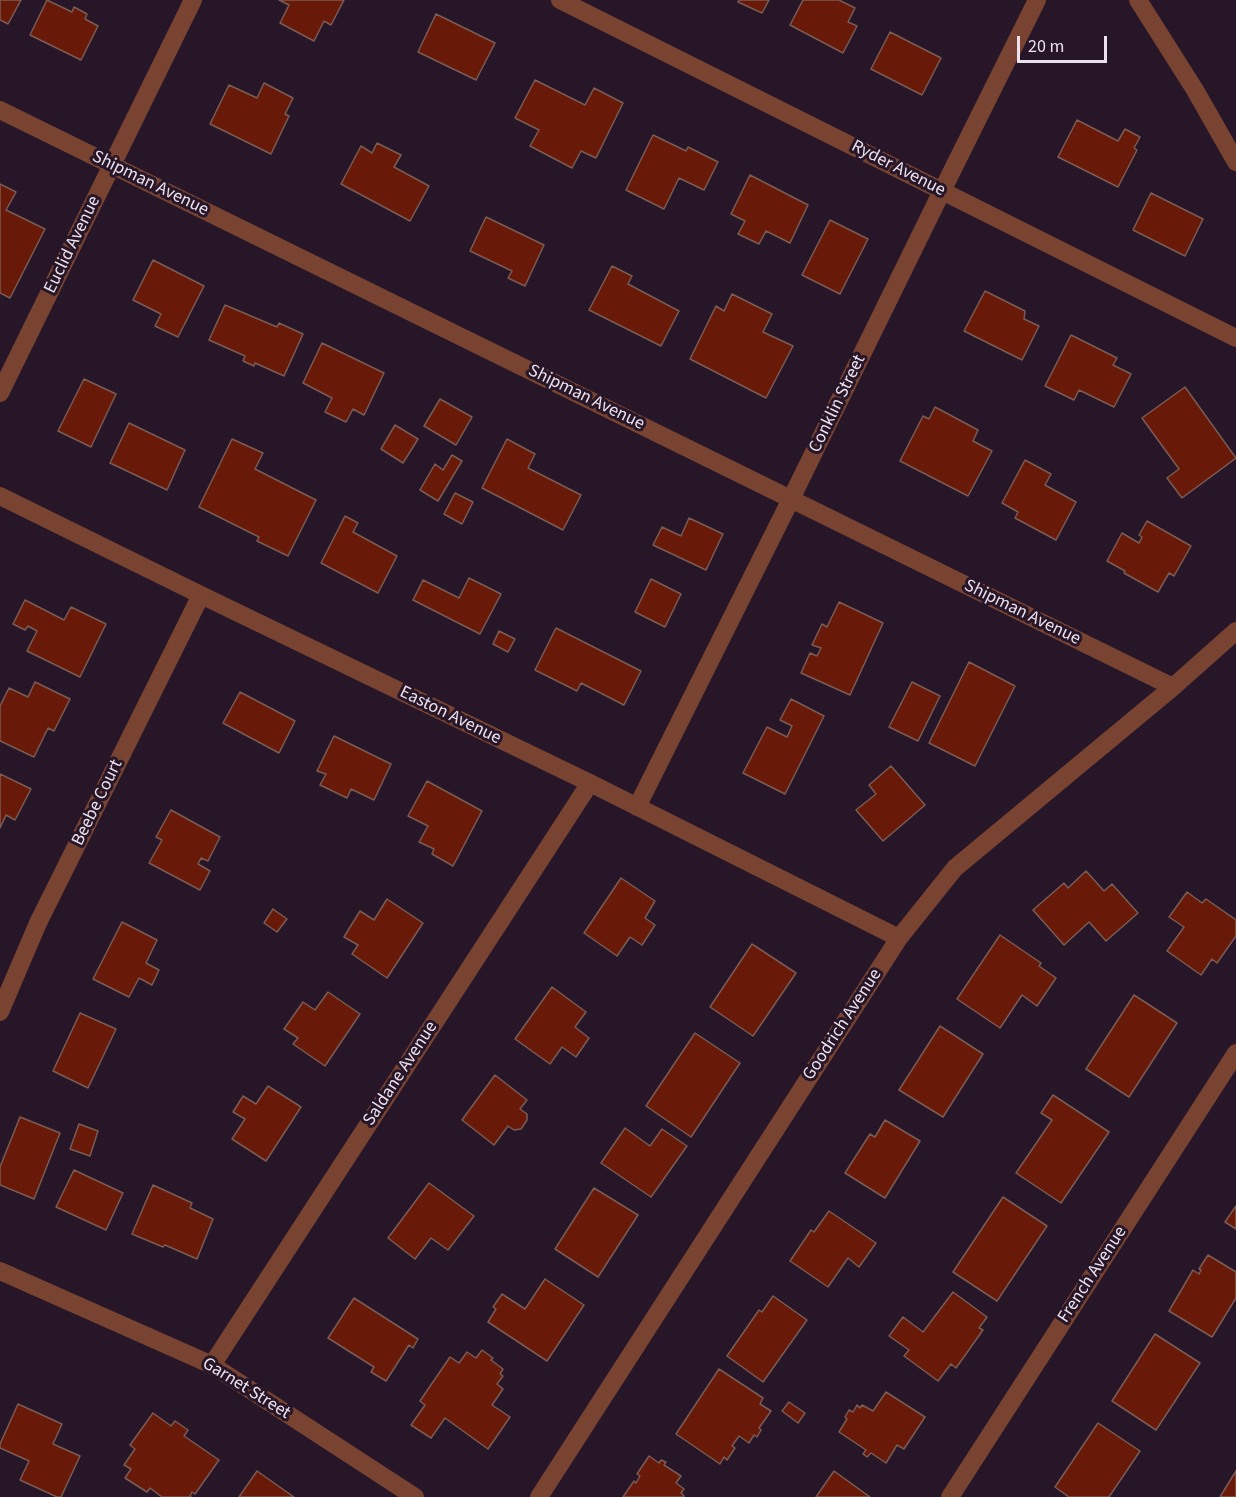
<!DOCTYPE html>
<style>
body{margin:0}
#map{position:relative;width:1236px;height:1497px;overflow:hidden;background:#261628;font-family:"Source Sans 3",sans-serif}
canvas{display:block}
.scale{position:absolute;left:1017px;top:36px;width:90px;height:27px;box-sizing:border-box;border:3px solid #ece1ed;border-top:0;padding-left:8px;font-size:18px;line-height:21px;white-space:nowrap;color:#ece1ed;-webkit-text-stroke:4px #261628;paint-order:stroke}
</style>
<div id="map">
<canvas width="1236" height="1497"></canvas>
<div class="scale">20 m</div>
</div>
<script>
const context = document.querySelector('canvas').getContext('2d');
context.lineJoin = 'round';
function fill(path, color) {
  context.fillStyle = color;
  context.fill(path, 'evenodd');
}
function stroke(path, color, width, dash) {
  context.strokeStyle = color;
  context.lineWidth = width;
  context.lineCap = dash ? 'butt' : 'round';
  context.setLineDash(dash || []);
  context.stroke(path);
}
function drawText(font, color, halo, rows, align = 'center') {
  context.font = font + ' "Source Sans 3",sans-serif';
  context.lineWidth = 6;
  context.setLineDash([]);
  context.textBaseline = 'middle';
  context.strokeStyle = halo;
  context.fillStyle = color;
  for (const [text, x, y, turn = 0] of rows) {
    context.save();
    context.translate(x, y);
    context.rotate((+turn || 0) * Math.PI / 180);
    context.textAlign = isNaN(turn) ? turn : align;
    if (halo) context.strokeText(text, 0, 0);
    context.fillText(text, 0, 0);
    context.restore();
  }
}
const building = new Path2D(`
 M0 0H21L8 24 0 20Z
 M47 0 72 12 74 7 87 14 85 19 98 26 81 60 30 35Z
 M279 0H344L331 25 324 21 314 41 280 23 289 5Z
 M739 0H769L762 13 738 2Z
 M803 0H839L855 8 848 22 857 26 843 53 790 25Z
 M436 14 495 43 476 80 418 52Z
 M890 32 941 58 922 95 871 69Z
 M535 80 585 105 594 88 623 103 596 158 581 151 572 168 530 146 539 130 515 118Z
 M264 83 293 98 285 114 289 116 271 154 210 124 229 85 257 98Z
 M1077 120 1118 141 1125 129 1140 137 1134 148 1137 150 1118 187 1058 157Z
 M653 135 686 151 688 147 718 162 704 190 679 178 664 209 626 190Z
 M377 143 401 155 394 167 429 186 410 221 341 184 361 146 372 153Z
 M750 175 808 205 790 243 766 231 759 244 738 234 745 221 731 214Z
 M0 184 16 192 6 210 45 229 10 298 0 293Z
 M1151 193 1203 219 1185 256 1133 230Z
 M486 217 544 245 525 286 508 278 512 271 470 251Z
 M830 220 868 239 840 294 802 275Z
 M153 260 204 286 178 337 155 326 161 314 133 300Z
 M612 266 632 276 628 284 679 311 661 346 589 310Z
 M985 291 1025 311 1024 319 1039 326 1022 360 964 331Z
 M732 294 772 314 763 332 793 346 766 398 690 359 716 306 724 311Z
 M225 305 277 327 279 323 303 334 284 376 255 363 254 366 243 361 245 356 209 340Z
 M1071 335 1117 358 1113 365 1131 374 1114 407 1079 390 1074 400 1045 386Z
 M322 343 384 373 364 415 353 409 346 422 325 412 332 398 303 383Z
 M84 379 116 394 91 447 58 431Z
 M1185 387 1236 458 1182 498 1167 478 1179 469 1142 418Z
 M440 399 472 417 456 445 424 426Z
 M935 407 978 430 973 441 992 451 968 496 900 461 923 416 929 419Z
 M129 423 185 450 167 490 110 463Z
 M395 425 418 439 403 463 381 449Z
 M232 439 263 453 255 469 316 500 288 556 257 541 259 537 199 507Z
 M507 439 535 454 528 468 581 495 563 530 482 488Z
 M452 455 462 461 438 501 420 490 435 464 443 470Z
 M1025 460 1051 474 1045 485 1076 502 1056 540 1015 518 1018 512 1002 503Z
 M455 493 473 502 462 524 444 514Z
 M345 516 358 523 353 532 397 556 378 593 321 563Z
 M689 518 723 534 706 570 653 545 662 527 681 536Z
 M1147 521 1191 546 1174 576 1169 573 1158 592 1124 573 1125 571 1107 561 1122 533 1139 543 1142 537 1139 535Z
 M469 578 501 594 480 634 413 600 423 580 459 598Z
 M651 579 681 594 665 627 635 612Z
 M25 600 64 620 71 607 106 624 80 677 27 651 37 631 28 626 25 630 13 624Z
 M839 602 883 623 850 695 801 673 810 653 817 656 821 648 812 645 822 624 827 627Z
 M556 628 641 671 624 705 581 683 577 691 535 670Z
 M499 631 515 639 508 652 493 644Z
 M969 662 1015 686 975 766 929 743Z
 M35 682 70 699 54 731 48 728 34 757 0 741V706L9 688 28 697Z
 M912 682 940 696 918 741 889 727Z
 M240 692 295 721 279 753 223 723Z
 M791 699 824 716 785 794 743 773 767 727 787 737 792 726 780 720Z
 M334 736 391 764 374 800 351 789 347 798 320 785 326 774 317 771Z
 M891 766 925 805 883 841 856 810 876 794 869 785Z
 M0 774 31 789 15 820 6 815 0 828Z
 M427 781 482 811 453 866 432 854 434 849 419 842 428 826 408 816Z
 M171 810 220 837 208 861 201 858 198 864 210 871 200 890 149 863 162 840 156 837Z
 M1086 871 1104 891 1112 884 1138 913 1106 941 1089 922 1064 945 1033 910 1064 883 1068 888Z
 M621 878 655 901 645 918 655 925 642 945 630 937 617 956 584 933Z
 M1187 892 1202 903 1206 899 1236 920V936L1217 963 1212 959 1201 975 1167 951 1184 927 1169 917Z
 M387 899 423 923 387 978 352 954 358 945 344 937 360 911 374 920Z
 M273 909 287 919 277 932 264 923Z
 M122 922 157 940 146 963 159 970 152 985 139 978 129 997 93 979Z
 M1000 935 1041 963 1039 966 1056 978 1037 1006 1022 995 1000 1028 957 999Z
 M752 944 796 973 753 1036 710 1007Z
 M552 987 586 1012 575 1027 589 1038 576 1057 562 1047 550 1064 515 1039Z
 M328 992 360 1014 325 1066 293 1044 298 1038 284 1029 303 1002 315 1010Z
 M1134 995 1177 1023 1129 1097 1086 1069Z
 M80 1013 116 1029 88 1088 53 1071Z
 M940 1026 983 1054 943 1117 899 1090Z
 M695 1033 740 1063 691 1137 646 1106Z
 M495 1075 527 1100 520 1109 527 1114V1120L521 1129 514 1130 508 1126 494 1145 462 1120Z
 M268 1086 301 1107 266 1161 232 1139 245 1119 233 1112 243 1096 256 1104Z
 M1053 1095 1109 1132 1061 1203 1016 1173 1052 1120 1041 1113Z
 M20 1117 60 1133 34 1199 0 1185V1167Z
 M885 1120 920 1141 885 1198 845 1173 870 1134 875 1137Z
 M79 1124 98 1131 90 1156 70 1149Z
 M625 1128 650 1146 662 1129 687 1146 651 1197 601 1163Z
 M74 1170 123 1193 106 1230 56 1207Z
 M429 1183 474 1216 448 1250 431 1238 415 1259 388 1238Z
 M153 1185 192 1203 190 1208 213 1219 197 1259 165 1245 163 1247 132 1234Z
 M594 1188 638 1215 598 1277 555 1249Z
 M1003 1197 1047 1226 997 1301 953 1272Z
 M1236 1206V1229L1225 1222Z
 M829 1211 876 1243 859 1267 848 1258 828 1287 790 1261 811 1230 814 1232Z
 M1208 1255 1236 1272V1298L1212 1337 1169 1311 1193 1270 1199 1274 1201 1270 1199 1269Z
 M545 1279 584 1305 547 1361 488 1322 496 1309 493 1307 502 1294 525 1309Z
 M953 1292 987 1317 979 1328 983 1330 956 1368 951 1364 938 1381 904 1356 909 1350 889 1336 903 1317 923 1332Z
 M773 1296 807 1320 763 1382 727 1356 759 1310 762 1312Z
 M354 1298 418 1339 413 1348 409 1345 386 1381 371 1372 374 1367 328 1338Z
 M1155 1334 1200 1363 1156 1430 1112 1401Z
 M482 1350 493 1358 491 1360 503 1369 500 1374 503 1376 497 1384 503 1389 492 1405 510 1417 488 1449 445 1418 431 1438 411 1425 425 1405 420 1401 450 1357 459 1363 467 1352 476 1358Z
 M719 1369 763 1398 760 1404 771 1411 759 1428 761 1430 757 1437 754 1435 749 1443 739 1436 732 1446 735 1448 727 1460 724 1457 720 1464 676 1434Z
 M886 1392 925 1417 904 1449 897 1445 886 1463 871 1453 867 1457 863 1454 866 1450 839 1432 847 1419 845 1417 849 1410 853 1412 857 1405 860 1408 862 1405 873 1411Z
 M789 1402 805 1413 798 1423 782 1411Z
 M18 1404 62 1424 53 1444 80 1456 61 1497H57L20 1480 29 1461 0 1448V1444Z
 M153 1413 171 1426 175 1421 188 1430 184 1436 219 1460 195 1494 192 1492 190 1496 191 1497H162L150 1488 147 1492 125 1478 131 1469 124 1465 135 1449 130 1445Z
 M1098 1423 1140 1451 1109 1497H1069L1055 1487Z
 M649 1456 659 1463 661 1460 666 1462 664 1465 681 1476 676 1483 684 1489 681 1493 684 1496V1497H623L634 1481 636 1483 640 1476 637 1474Z
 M257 1471 294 1497H239Z
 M834 1471 870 1497H816Z
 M1236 1471V1497H1220Z`);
fill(building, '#691908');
stroke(building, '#7a5c55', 1.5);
stroke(new Path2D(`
 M560 0 1236 338
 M1138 0 1195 90 1236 162
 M0 110 1173 687
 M0 393 193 0
 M0 496 201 595 590 783 899 938
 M637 807 791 499 942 191 1037 0
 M0 1012 38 923 201 595
 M0 1271 212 1365 415 1497
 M212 1365 590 783
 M539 1497 899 938 955 868 1173 687 1236 631
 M950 1497 1236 1053`), '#794332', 18);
drawText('18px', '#ece1ed', '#261628', [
 ["Ryder Avenue",898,169,27],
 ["Shipman Avenue",150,184,26],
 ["Euclid Avenue",73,245,-64],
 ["Shipman Avenue",586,398,26],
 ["Conklin Street",838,404,-64],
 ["Shipman Avenue",1022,613,26],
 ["Easton Avenue",450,716,26],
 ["Beebe Court",98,803,-64],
 ["Goodrich Avenue",843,1025,-57],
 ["Saldane Avenue",401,1074,-57],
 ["French Avenue",1093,1275,-57],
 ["Garnet Street",246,1389,32]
]);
</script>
